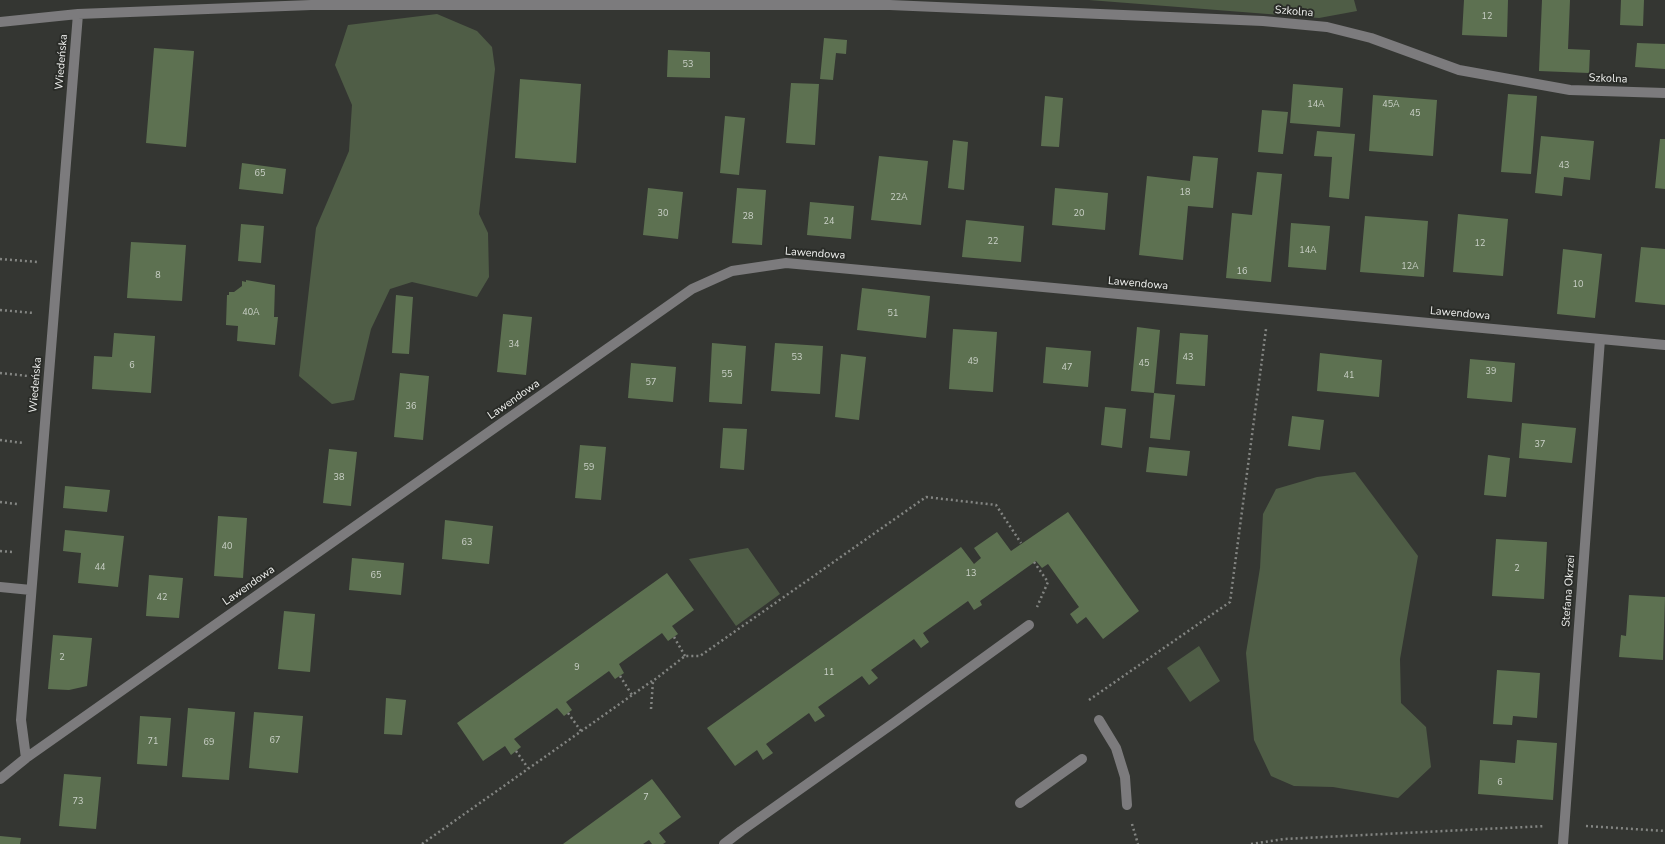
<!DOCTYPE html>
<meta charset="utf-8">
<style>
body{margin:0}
canvas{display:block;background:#343632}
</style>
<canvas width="1665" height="844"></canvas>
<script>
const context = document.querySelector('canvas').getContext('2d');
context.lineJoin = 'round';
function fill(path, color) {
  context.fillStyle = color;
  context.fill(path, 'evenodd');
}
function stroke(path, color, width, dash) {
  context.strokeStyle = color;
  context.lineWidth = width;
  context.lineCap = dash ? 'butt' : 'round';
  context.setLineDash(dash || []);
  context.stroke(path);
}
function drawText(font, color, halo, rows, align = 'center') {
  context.font = font + ' "Nunito Sans",sans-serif';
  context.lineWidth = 4;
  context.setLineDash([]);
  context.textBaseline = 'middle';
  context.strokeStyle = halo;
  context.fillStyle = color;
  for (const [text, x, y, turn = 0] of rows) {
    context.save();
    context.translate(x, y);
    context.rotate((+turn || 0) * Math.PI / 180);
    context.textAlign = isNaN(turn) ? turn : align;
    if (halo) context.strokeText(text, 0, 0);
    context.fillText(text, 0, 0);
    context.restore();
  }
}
fill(new Path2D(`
 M1089 0H1354L1357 11 1319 18Z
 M437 14 477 31 492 47 495 69 479 214 488 233 489 277 477 297 412 282 390 289 371 329 354 400 332 404 299 376 316 228 349 151 352 105 335 65 348 25Z
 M1355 472 1418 556 1400 659 1401 703 1426 727 1431 767 1398 798 1333 787 1294 786 1271 776 1254 740 1246 653 1260 568 1263 514 1276 489 1317 477Z
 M748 548 780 594 736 626 689 559Z
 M1199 646 1220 681 1190 702 1167 668Z`), '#4f5d46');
fill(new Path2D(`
 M1464 0H1508L1507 37 1462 35Z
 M1542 0H1570L1568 49 1590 50 1589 73 1539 71Z
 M1621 0H1644L1643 26 1620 25Z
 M824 38 847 40 846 54 836 53 833 80 820 79Z
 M1637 43 1665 44V69L1635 67Z
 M154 48 194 51 186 147 146 143Z
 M668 50 710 52V78L667 77Z
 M520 79 581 84 576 163 515 158Z
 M791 83 819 84 815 145 786 143Z
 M1293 84 1343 88 1340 127 1290 123Z
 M1508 94 1537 96 1531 174 1501 172Z
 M1373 95 1437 100 1433 156 1369 151Z
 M1045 96 1063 98 1059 147 1041 146Z
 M1262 110 1288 112 1283 154 1258 152Z
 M725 116 745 118 739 175 720 173Z
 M1317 131 1355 134 1349 199 1329 197 1332 157 1314 156Z
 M1541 136 1594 141 1590 180 1564 177 1562 196 1535 193Z
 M1660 139H1665V189L1655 188Z
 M953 140 968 142 964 190 948 188Z
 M879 156 928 161 921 225 871 220Z
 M1193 156 1218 158 1213 208 1188 206 1183 260 1139 255 1147 176 1190 181Z
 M242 163 286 169 283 194 239 189Z
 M1257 172 1282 174 1271 282 1226 278 1232 213 1252 215Z
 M648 188 683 192 678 239 643 235Z
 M737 188 766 190 762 245 732 243Z
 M1055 188 1108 193 1105 230 1052 225Z
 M810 202 854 206 851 239 807 235Z
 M1458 214 1508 219 1503 276 1453 272Z
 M1365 216 1428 221 1424 277 1360 272Z
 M966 220 1024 226 1021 262 962 257Z
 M1291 223 1330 226 1326 270 1288 267Z
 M241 224 264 226 261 263 238 261Z
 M131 242 186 245 182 301 127 298Z
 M1641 247 1665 249V305L1635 302Z
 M1563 249 1602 254 1595 318 1557 314Z
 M246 280 275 285 274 317H278L275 345 237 341 238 326 226 325 227 295H229V292H234L242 286V281L246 282Z
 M862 288 930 296 926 338 857 330Z
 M396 295 413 297 409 354 392 353Z
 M503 314 532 317 526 375 497 372Z
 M1137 327 1160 330 1154 393 1131 391Z
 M953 329 997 332 993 392 949 389Z
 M114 333 155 336 151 393 92 389 94 356 112 357Z
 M1180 333 1208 335 1205 386 1176 384Z
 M712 343 746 346 742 404 709 402Z
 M775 343 823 346 820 394 771 391Z
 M1046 347 1091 351 1088 387 1043 383Z
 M1320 353 1382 360 1379 397 1317 391Z
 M841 354 866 357 859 420 835 417Z
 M1470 359 1515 363 1512 402 1467 398Z
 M631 363 676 367 673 402 628 398Z
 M400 373 429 376 423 440 394 437Z
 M1154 393 1175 395 1170 440 1150 438Z
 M1105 407 1126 409 1122 448 1101 445Z
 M1292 416 1324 420 1320 450 1288 446Z
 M1522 423 1576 428 1572 463 1519 458Z
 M723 428 747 429 744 470 720 468Z
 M580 445 606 447 601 500 575 498Z
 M1149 447 1190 451 1187 476 1146 472Z
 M329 449 357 452 351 506 323 503Z
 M1488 455 1510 458 1506 497 1484 495Z
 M65 486 110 490 107 512 63 508Z
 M1068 512 1139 611 1103 639 1086 617 1077 624 1070 614 1079 607 1048 564 1042 568 1036 561 980 601 982 605 974 610 968 601 923 633 929 642 921 648 914 639 871 670 878 678 873 682 869 685 862 676 818 707 825 716 815 722 809 713 766 744 773 753 763 760 757 750 735 766 707 728 961 547 974 564 981 558 974 548 997 532 1011 551Z
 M218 516 247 518 243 578 214 576Z
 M445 520 493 526 489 564 442 559Z
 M65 530 124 536 118 587 78 583 81 553 63 551Z
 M1496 539 1547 542 1544 599 1492 596Z
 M352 558 404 563 401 595 349 590Z
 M667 573 694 610 672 626 678 634 668 641 662 633 619 664 624 673 615 679 609 671 566 702 572 710 564 716 557 708 514 739 521 747 511 755 505 746 483 761 457 723Z
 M149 575 183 578 179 618 146 616Z
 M1629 595 1665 597 1663 660 1619 657 1621 635 1626 636Z
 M284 611 315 614 310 672 278 669Z
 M53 635 92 638 87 686 69 690 48 689Z
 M1497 670 1540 673 1537 718 1513 716 1512 725 1493 724Z
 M386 698 406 700 402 735 384 734Z
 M188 708 235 712 229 780 182 777Z
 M254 712 303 716 298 773 249 768Z
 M140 716 171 718 167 766 137 764Z
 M1517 740 1557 743 1553 800 1478 794 1480 760 1515 763Z
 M64 774 101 777 96 829 59 826Z
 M652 779 681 817 659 833 666 842 663 844H652L649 840 643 844H563Z
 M0 836 21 838 20 844H0Z`), '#5d7151');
stroke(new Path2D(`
 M0 259 38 262
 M0 310 34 313
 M0 373 28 376
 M0 440 23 443
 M0 502 17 504
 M0 551 13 552
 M1034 562 1048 582 1037 607
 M674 637 685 656
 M620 676 632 695
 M1089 700 1230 602 1266 329
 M651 709 653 681 685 656H700L926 497 996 505 1021 543
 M568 713 581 731
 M516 751 528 768
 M1132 824 1138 844
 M1586 826 1665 831
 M422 844 652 681
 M1251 844 1284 839 1545 826`), '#838582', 2.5, [2, 3]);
stroke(new Path2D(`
 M0 22 78 14 311 5H890L1263 21 1327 27 1371 38 1459 70 1570 90 1665 93
 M0 587 31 590
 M1099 720 1116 748 1125 777 1127 805
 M26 758 21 720 78 14
 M0 779 26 758 692 289 732 271 786 263 1665 345
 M1020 803 1082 759
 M724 844 741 831 895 722 1029 625
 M1563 844 1600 339`), '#7c7b7d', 10);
drawText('9px', '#cbd1c8', null, [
 ["12",1487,17],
 ["53",688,65],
 ["14A",1316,105],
 ["45A",1391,105],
 ["45",1415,114],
 ["43",1564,166],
 ["65",260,174],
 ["18",1185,193],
 ["22A",899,198],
 ["30",663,214],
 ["20",1079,214],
 ["28",748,217],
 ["24",829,222],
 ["22",993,242],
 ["12",1480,244],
 ["14A",1308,251],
 ["12A",1410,267],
 ["16",1242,272],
 ["8",158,276],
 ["10",1578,285],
 ["40A",251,313],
 ["51",893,314],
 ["34",514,345],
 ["53",797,358],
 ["43",1188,358],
 ["49",973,362],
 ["45",1144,364],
 ["6",132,366],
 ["47",1067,368],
 ["39",1491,372],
 ["55",727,375],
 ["41",1349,376],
 ["57",651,383],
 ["36",411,407],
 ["37",1540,445],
 ["59",589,468],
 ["38",339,478],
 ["63",467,543],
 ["40",227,547],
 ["44",100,568],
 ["2",1517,569],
 ["13",971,574],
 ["65",376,576],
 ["42",162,598],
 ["2",62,658],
 ["9",577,668],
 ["11",829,673],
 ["67",275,741],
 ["71",153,742],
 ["69",209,743],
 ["6",1500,783],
 ["7",646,798],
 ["73",78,802]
]);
drawText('11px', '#f0f1ef', '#2a2c28', [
 ["Szkolna",1294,12,5],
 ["Wiedeńska",62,62,-85],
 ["Szkolna",1608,79,2],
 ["Lawendowa",815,254,4],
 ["Lawendowa",1138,284,5],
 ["Lawendowa",1460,314,5],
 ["Wiedeńska",36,385,-85],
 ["Lawendowa",514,400,-35],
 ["Lawendowa",249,586,-35],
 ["Stefana Okrzei",1569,591,-86]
]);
</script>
